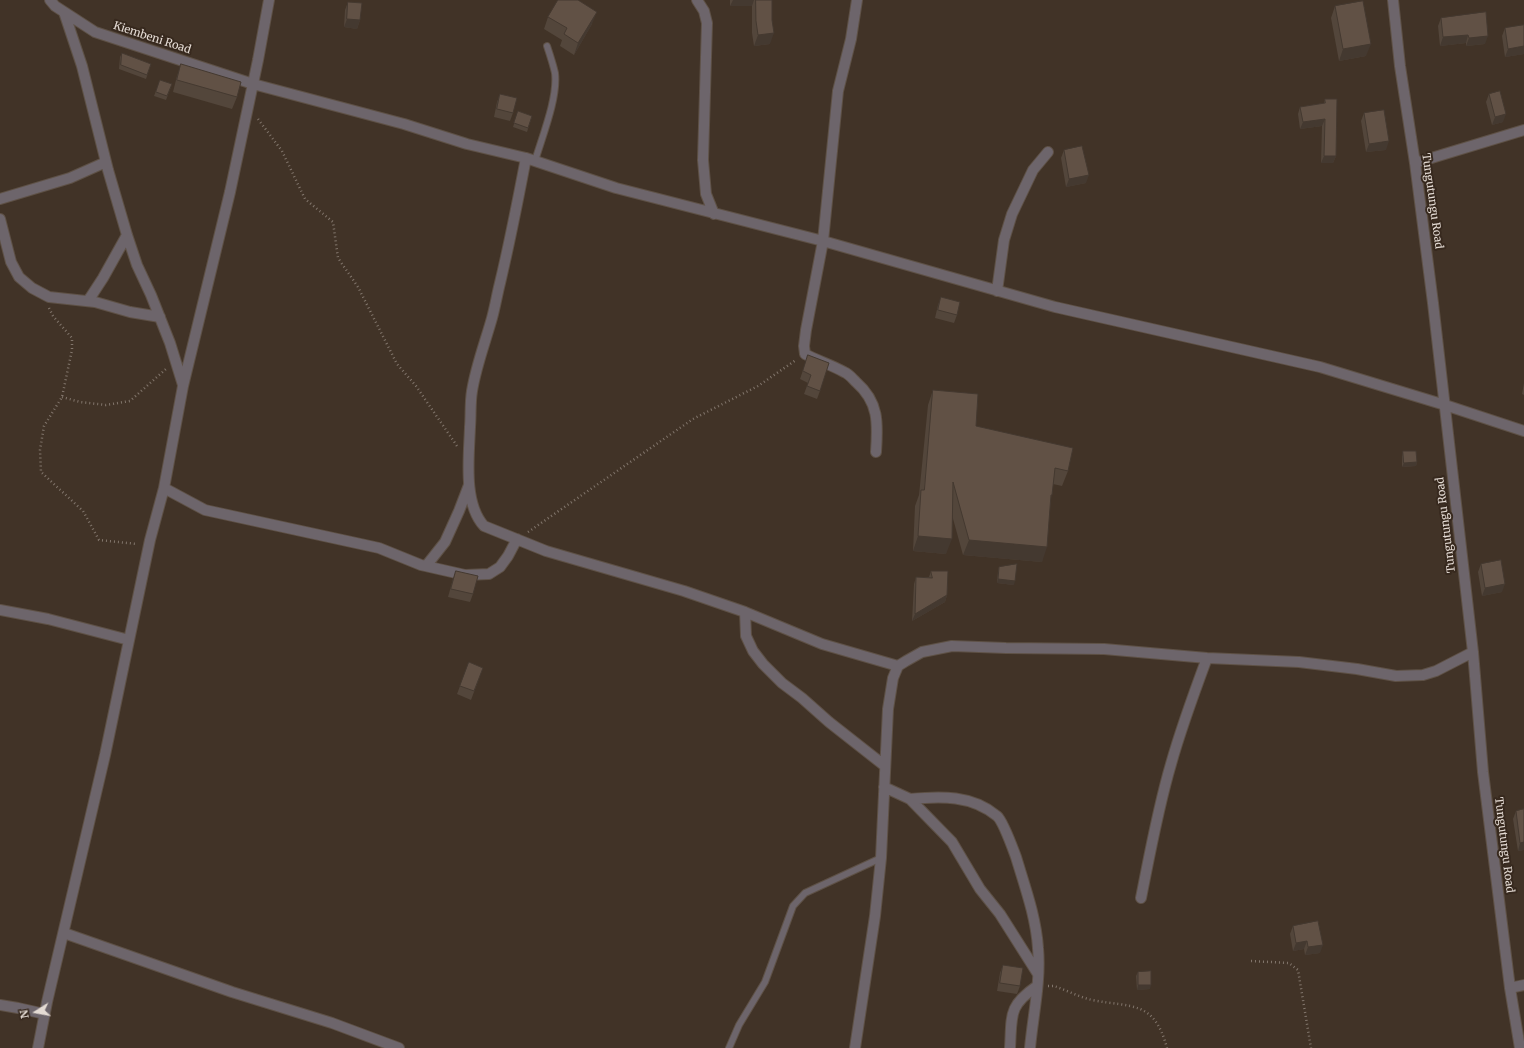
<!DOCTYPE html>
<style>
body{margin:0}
#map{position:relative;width:1524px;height:1048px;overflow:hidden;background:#413327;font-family:Merriweather,serif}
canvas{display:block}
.north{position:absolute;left:16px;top:992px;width:40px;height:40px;-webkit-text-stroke:3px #37291e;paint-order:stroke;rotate:259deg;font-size:11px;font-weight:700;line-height:16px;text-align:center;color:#e4dbd4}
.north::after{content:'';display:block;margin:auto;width:14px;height:18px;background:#e4dbd4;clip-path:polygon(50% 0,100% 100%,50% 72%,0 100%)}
</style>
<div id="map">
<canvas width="1524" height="1048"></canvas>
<div class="north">N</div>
</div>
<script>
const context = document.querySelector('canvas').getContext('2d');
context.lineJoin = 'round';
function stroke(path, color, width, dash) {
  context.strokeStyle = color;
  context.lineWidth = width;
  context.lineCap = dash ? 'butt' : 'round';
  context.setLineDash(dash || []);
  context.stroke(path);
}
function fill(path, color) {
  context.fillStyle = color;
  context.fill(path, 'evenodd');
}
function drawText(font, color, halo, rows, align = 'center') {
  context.font = font + ' Merriweather,serif';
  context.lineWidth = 4;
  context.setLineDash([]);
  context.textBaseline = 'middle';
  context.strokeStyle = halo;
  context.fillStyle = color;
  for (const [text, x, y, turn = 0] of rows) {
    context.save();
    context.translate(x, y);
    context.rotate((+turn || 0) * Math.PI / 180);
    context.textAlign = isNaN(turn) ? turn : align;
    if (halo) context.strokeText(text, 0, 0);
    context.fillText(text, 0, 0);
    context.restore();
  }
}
const service = new Path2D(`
 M535 161C542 137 558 98 555 73 553 64 550 55 547 46
 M729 1048 739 1025 765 982 793 906 805 893 881 858`);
const minor = new Path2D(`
 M50 0 55 6 95 32 253 84 404 124 467 144 526 158 616 188 823 241 1055 307 1320 367 1445 405 1524 431
 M697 0 704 11 707 23 703 160 706 194 714 214
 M857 0 851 39 838 91 823 241 806 330 804 346 805 354C818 361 832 365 844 372 849 374 852 378 856 382 879 402 878 423 876 452
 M1393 0 1400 66 1415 163 1433 303 1473 652 1483 772 1510 988 1520 1048
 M64 12 82 66 108 170 127 235 137 265 151 295 170 343 183 385
 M526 158C518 200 510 241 500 283 497 295 495 307 492 318 485 343 476 366 472 391 470 403 471 415 470 427 469 457 463 503 484 526L546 551 684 591 745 612 822 644 898 666
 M1415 163 1524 130
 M0 199 70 178 106 162
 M0 219 11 262 19 277 32 288 49 297 95 302 130 312 160 317
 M997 291 1004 240 1012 214 1033 170 1048 152
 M88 301 103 278 127 235
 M164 488 205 510 379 548 421 565 465 575 489 574 500 567 508 556 517 539
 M426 566 445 542 459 511 469 485
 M0 610 48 619 129 640
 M745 612 746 636 753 651 763 664 782 683 802 698 829 722 885 766
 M884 787 910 799 952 842 980 889 1000 914 1038 974
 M910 799C941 796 972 795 997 816 1003 821 1013 849 1016 857 1025 887 1036 917 1038 948 1041 981 1033 1015 1030 1048
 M1141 898C1150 853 1158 808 1171 764 1181 728 1194 693 1207 658
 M64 933 232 992 332 1023 399 1048
 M1510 988 1524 985
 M0 1005 18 1008 45 1014
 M38 1048 47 1002 105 755 150 540 164 488 183 386 230 192 258 60 269 0
 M855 1048 875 916 881 858 888 709 893 678 898 666 906 661 922 652 952 646 1006 648 1104 649 1207 658 1299 662 1357 669 1396 676 1423 675 1436 671 1473 652
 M1010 1048C1012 1015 1008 1006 1037 986`);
stroke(service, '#5e5146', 8);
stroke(minor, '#5e5146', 12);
stroke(new Path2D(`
 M258 119 282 151 305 199 333 222 338 258 358 287 397 364 416 386 457 446
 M49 308 53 316 72 338V350L62 397 44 426 40 450 41 472 83 511 99 540 137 544
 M62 397 80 402 106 405 130 401 166 369
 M528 532 693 419 758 386 796 360
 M1251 961 1289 963 1298 970 1311 1048
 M1048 986H1054C1066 990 1079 997 1092 1000 1133 1008 1154 1000 1167 1048`), '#82766c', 2.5, [1, 3]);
stroke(service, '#6d656b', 6);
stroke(minor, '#6d656b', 10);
fill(new Path2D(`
 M730 0H772L770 44 754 46 752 33V6H730Z
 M348 2 360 20 357 29 344 27 345 10Z
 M1335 6 1366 56 1339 61 1331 18Z
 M548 17 592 24 574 55 560 46 562 40 544 29Z
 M1441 18 1485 44 1466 46V43L1440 46 1438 26Z
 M1524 25V54L1505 57 1502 36 1505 28Z
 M122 53 151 64 146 79 119 69 120 57Z
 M181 64 237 97 232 109 173 92 177 76Z
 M160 80 172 84 166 100 154 96Z
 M500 94 513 113 510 121 494 117 497 102Z
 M1489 94 1503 122 1492 125 1486 102Z
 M1325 99 1336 156 1333 163H1321L1322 126 1300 129 1298 114 1300 107 1324 103Z
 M518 111 532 116 527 132 513 127Z
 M1364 113 1386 150 1366 152 1361 121Z
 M1064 150 1086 183 1066 187 1061 158Z
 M941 297 957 315 954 323 935 318 938 305Z
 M808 355 820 391 817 399 804 394 808 383 800 379Z
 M1524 383V395L1522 394Z
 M933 390 976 426 1068 471 1062 486 1053 484 1042 562 963 555 952 515 946 554 913 551 915 506 919 495 928 405Z
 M1403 451 1417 462 1416 466 1402 467V456Z
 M1481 564 1502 592 1482 596 1478 572Z
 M999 567 1014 585 997 583 998 571Z
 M456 571 473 594 470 602 448 597 453 579Z
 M931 571 947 595 945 602 912 621 914 584 916 577H929Z
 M469 662 480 676 471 700 457 694Z
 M1516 811 1524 850 1518 851 1513 819Z
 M1293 926 1320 953 1305 955 1304 949 1293 951 1290 934Z
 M1003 965 1020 986 1017 994 997 991 1000 973Z
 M1138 972 1150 989 1137 990 1136 976Z`), '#53463b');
fill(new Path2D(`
 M733 0H754L752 6H730Z
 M597 12 592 24 574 55 578 43Z
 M347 19 360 20 357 29 344 27Z
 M774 33 770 44 754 46 758 35Z
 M1468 35 1466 43 1440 46 1443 37Z
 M1488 36 1485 44 1466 46 1469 38Z
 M1371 44 1366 56 1339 61 1343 49Z
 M1524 46V54L1505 57 1508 49Z
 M1506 114 1503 122 1492 125 1495 117Z
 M1325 119 1322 126 1300 129 1303 122Z
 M1389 141 1386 150 1366 152 1369 144Z
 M1324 156H1336L1333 163H1321Z
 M1089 175 1086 183 1066 187 1069 179Z
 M1417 462 1416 466 1402 467 1404 463Z
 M918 536 952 539 946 554 913 551Z
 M969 540 1047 547 1042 562 963 555Z
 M998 579 1015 581 1014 585 997 583Z
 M1505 584 1502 592 1482 596 1485 588Z
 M947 595 945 602 912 621 915 614Z
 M1524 842V850L1518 851 1520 843Z
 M1307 941 1304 949 1293 951 1296 943Z
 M1323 945 1320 953 1305 955 1308 947Z
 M1138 985H1151L1150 989 1137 990Z`), '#443930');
const building = new Path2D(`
 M558 0H578L597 12 578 43 564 34 567 28 548 17Z
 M756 0H772V20L774 33 758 35 756 21Z
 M1363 1 1371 44 1343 49 1335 6Z
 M348 2 362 3 360 20 347 19Z
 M1486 12 1488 36 1469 38 1468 35 1443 37 1441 18Z
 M1524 25V46L1508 49 1505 28Z
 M122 53 151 64 147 75 121 65Z
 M181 64 241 82 237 97 177 80Z
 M160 80 172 84 167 96 156 92Z
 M1500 91 1506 114 1495 117 1489 94Z
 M500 94 517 98 513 113 497 109Z
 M1325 99H1337L1336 156H1324L1325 119 1303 122 1300 107 1325 103Z
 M1384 110 1389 141 1369 144 1364 113Z
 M518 111 532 116 528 128 514 123Z
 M1082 146 1089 175 1069 179 1064 150Z
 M941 297 960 302 957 315 938 310Z
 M808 355 829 363 820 391 807 386 811 375 803 371Z
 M933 390 978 394 976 426 1073 448 1068 471 1055 468 1052 495H1051L1047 547 969 540 953 482 952 539 918 536 921 490H924Z
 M1403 451H1416L1417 462 1404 463Z
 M1501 560 1505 584 1485 588 1481 564Z
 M1017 564 1015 581 998 579 999 567Z
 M456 571 478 576 473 594 451 589Z
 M931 571H948L947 595 915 614 916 577 932 578Z
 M469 662 483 668 474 691 460 686Z
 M1524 809V842L1520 843 1516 811Z
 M1318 921 1323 945 1308 947 1307 941 1296 943 1293 926Z
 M1003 965 1023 968 1020 986 1000 983Z
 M1151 971V985H1138V972Z`);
fill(building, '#615145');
stroke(building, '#443930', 1);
drawText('11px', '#e4dbd4', '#37291e', [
 ["Kiembeni Road",152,38,18],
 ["Tungutungu Road",1432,201,82],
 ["Tungutungu Road",1446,525,-97],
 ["Tungutungu Road",1504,845,83]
]);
</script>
